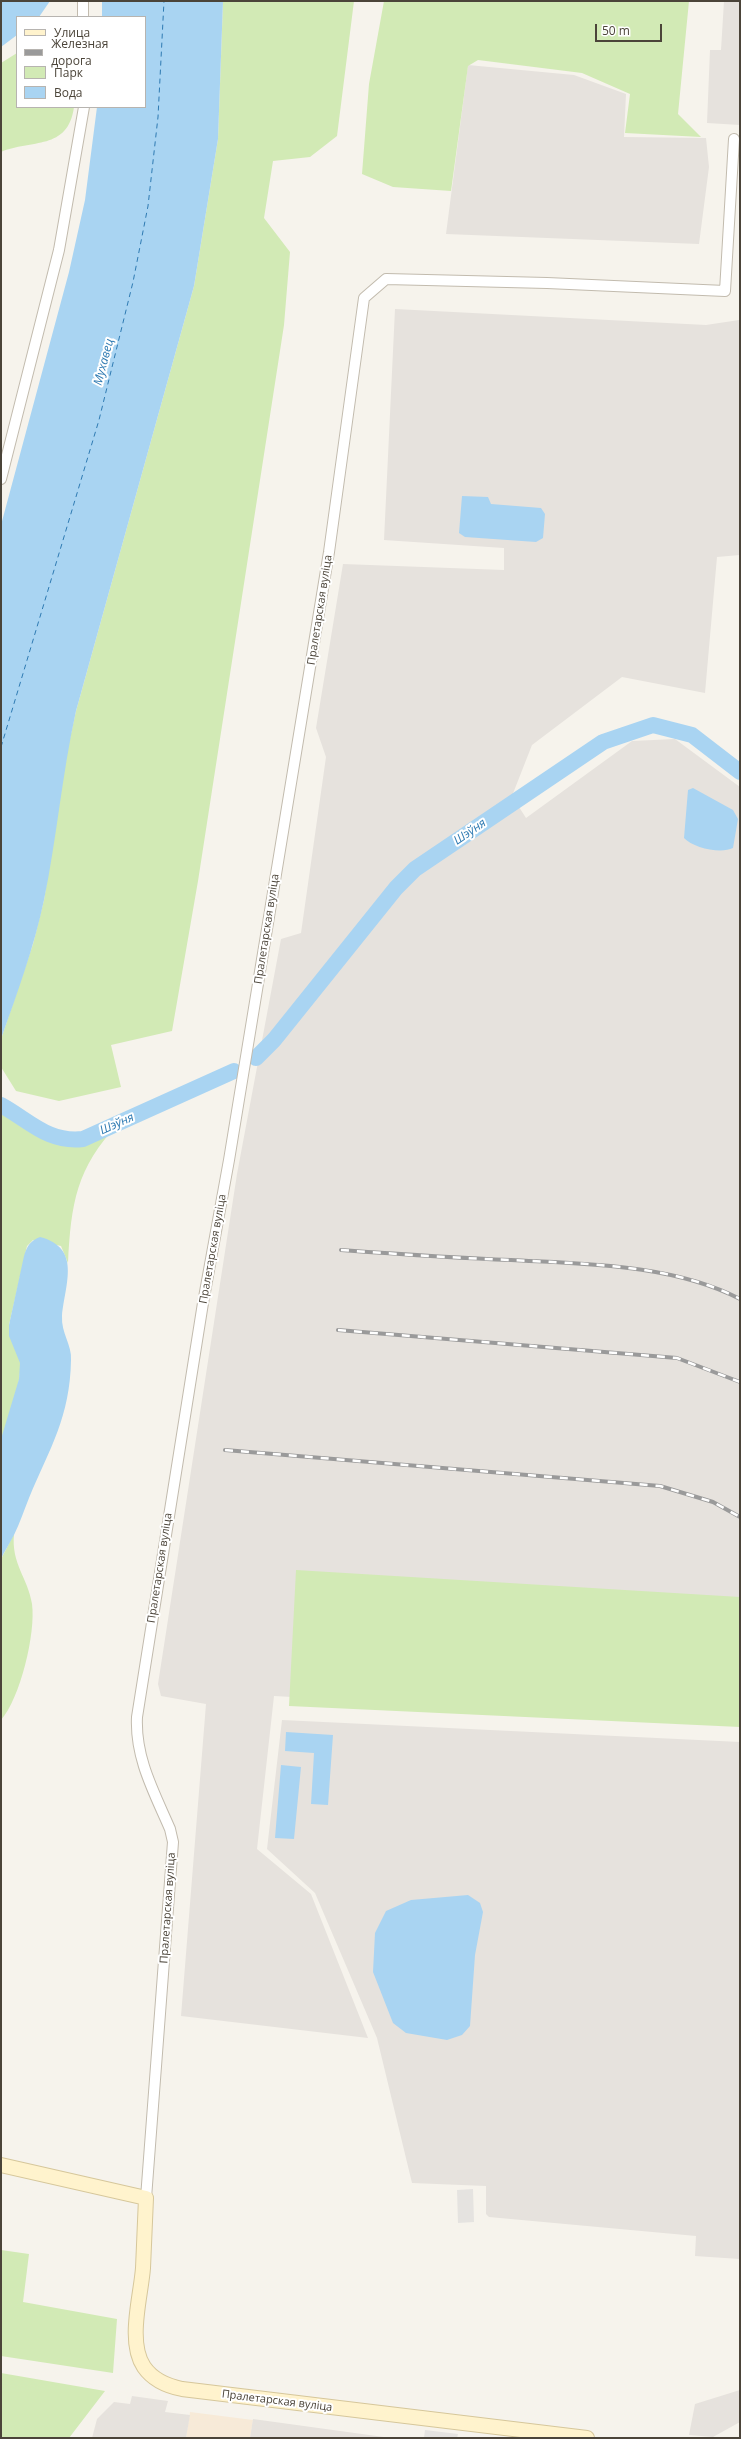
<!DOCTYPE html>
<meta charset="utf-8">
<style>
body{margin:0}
#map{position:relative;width:741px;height:2439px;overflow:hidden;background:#f6f3ec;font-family:"Open Sans",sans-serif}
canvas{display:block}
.frame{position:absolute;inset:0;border:2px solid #4b4439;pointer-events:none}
.legend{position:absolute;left:16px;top:16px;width:130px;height:92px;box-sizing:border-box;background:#fff;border:1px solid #b7b4b0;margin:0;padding:5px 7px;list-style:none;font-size:12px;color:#4b4439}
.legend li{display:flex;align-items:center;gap:8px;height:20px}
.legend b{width:20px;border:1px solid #b7b4b0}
.scale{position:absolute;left:595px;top:24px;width:67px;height:18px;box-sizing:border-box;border:2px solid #4b4439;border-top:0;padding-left:5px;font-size:12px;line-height:14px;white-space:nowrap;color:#4b4439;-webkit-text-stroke:3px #fff;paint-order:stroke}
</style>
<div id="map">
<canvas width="741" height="2439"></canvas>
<div class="frame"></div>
<ul class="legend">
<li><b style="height:5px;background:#fff3cd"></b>Улица</li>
<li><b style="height:5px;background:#9a9a9a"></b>Железная дорога</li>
<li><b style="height:11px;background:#d2eab5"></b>Парк</li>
<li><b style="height:11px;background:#a9d4f2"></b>Вода</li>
</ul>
<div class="scale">50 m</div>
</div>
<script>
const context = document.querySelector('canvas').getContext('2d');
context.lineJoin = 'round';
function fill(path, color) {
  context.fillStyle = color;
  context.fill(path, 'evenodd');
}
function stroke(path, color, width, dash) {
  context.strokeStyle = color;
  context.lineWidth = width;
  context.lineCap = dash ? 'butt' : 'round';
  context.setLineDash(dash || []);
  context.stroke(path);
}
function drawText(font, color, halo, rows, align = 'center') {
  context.font = font + ' "Open Sans",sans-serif';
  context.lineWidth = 4;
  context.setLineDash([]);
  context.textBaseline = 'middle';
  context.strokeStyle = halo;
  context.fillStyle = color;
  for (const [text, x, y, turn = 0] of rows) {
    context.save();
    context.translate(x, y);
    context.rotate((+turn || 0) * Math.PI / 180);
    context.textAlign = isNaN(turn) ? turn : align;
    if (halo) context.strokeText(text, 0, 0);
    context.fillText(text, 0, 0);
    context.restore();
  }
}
fill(new Path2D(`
 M190 2412 253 2420 250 2438H186Z`), '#f7ead8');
fill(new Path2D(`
 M724 1H740V125L707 123 710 50H721Z
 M468 65 574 75 626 94 624 137 706 138 709 167 699 244 446 234Z
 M740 294V555L717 557 705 693 622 677 532 745 512 796 526 818 632 741 675 739 740 787V1722L274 1696 257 1849 311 1894 368 2038 181 2016 206 1704 161 1696 158 1684 237 1174 281 939 301 933 326 757 316 728 343 564 504 570V548L384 540 395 309 706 325 739 320Z
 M282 1720 740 1742V2259L695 2256 696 2236 489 2217 486 2214V2186L412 2183 377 2038 315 1893 267 1849Z
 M740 2390V2422L713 2437 689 2435 695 2404Z
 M132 2396 168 2401 165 2412 190 2415 186 2438H92L97 2419 114 2402 130 2404Z
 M253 2419 391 2438H250Z`), '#e6e2dd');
fill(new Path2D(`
 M223 1H354L337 136 310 157 273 161 264 218 290 252 284 325 198 881 172 1031 111 1045 121 1087 59 1101 16 1091 1 1067V1039L33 944 44 900 66 756 76 711 194 286 218 139Z
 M384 1H689L678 114 701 137 625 133 630 94 582 73 478 60 468 66 451 191 393 187 362 174 369 84Z
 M17 53V107H74C68 151 31 139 1 152V63Z
 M1 1105C26 1119 51 1145 82 1139 94 1137 107 1129 119 1123 76 1168 71 1204 68 1263L61 1246 33 1240 27 1246 9 1325C9 1339 17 1347 20 1360 23 1377 9 1423 1 1439Z
 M14 1534C11 1564 28 1578 32 1604 36 1633 20 1699 1 1720V1559Z
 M296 1570 740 1597V1727L289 1706Z
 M1 2250 29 2254 23 2302 117 2319 113 2373 1 2356Z
 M1 2373 105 2391 69 2438H1Z`), '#d2eab5');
fill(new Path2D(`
 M473 2189 474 2222 458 2223 457 2190Z
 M425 2430 458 2434 457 2438H424Z`), '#e5e3e0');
fill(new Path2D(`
 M1 1H50L39 17H17V35L1 47Z
 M102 1H223L218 139 194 286 76 711C62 774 57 837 44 900 34 948 17 993 1 1039V525L69 272 85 200 97 107H145V17H102Z
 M462 496 488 497 491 504 541 508 545 514 543 538 536 542 465 537 459 533Z
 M693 788 733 810 738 819 733 848C721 854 693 848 684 838L688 790Z
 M40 1237C82 1248 65 1284 62 1316 61 1333 72 1345 71 1360 70 1417 50 1448 29 1498 24 1510 20 1523 14 1535 10 1543 5 1550 1 1559V1439L19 1379 20 1363 9 1336V1325L24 1256C27 1246 30 1241 40 1237Z
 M286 1732 333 1735 328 1805 311 1804 314 1753 285 1751Z
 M281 1765 301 1767 294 1839 275 1838Z
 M468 1895 480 1903 483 1912 475 1955 470 2026 462 2035 447 2040 406 2033 393 2023 373 1972 375 1933 386 1911 411 1900Z`), '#a9d4f2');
stroke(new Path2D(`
 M256 1058 274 1040 396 888 415 869 603 742 653 725 692 735 740 772
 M1 1105C30 1121 48 1143 83 1139L234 1071`), '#a9d4f2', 16);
stroke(new Path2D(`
 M1 747 99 420 133 282 148 206 158 117 164 1`), '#2e7ab2', 1, [5, 4]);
const minor = new Path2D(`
 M83 1V17
 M1 479 59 250 84 107
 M146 2198 173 1842 170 1829C154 1792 135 1758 137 1717L203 1303 229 1160 329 552 364 298 386 279 547 283 725 291 734 139`);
const secondary = new Path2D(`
 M1 2165 146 2198C145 2221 144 2244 143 2268 141 2296 127 2342 144 2367 153 2380 167 2386 182 2389L587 2438`);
stroke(minor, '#c2bbae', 12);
stroke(secondary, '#d6c79b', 16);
stroke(minor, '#fff', 10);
stroke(secondary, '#fff3cd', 14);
const rail = new Path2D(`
 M341 1250C397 1254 454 1258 511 1260 585 1264 673 1264 740 1299
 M338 1330 677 1358 740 1382
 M225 1450 660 1486 713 1502 740 1517`);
stroke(rail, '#9a9a9a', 4);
stroke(rail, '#fff', 2.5, [8]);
drawText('11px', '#4b4439', '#fff', [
 ["Пралетарская вуліца",320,610,-81],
 ["Пралетарская вуліца",267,929,-81],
 ["Пралетарская вуліца",213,1249,-80],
 ["Пралетарская вуліца",160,1568,-81],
 ["Пралетарская вуліца",168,1908,-86],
 ["Пралетарская вуліца",277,2401,7]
]);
drawText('italic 12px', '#2e7ab2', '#fff', [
 ["Мухавец",104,362,-75],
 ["Шэўня",470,832,-34],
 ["Шэўня",117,1124,-24]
]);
</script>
